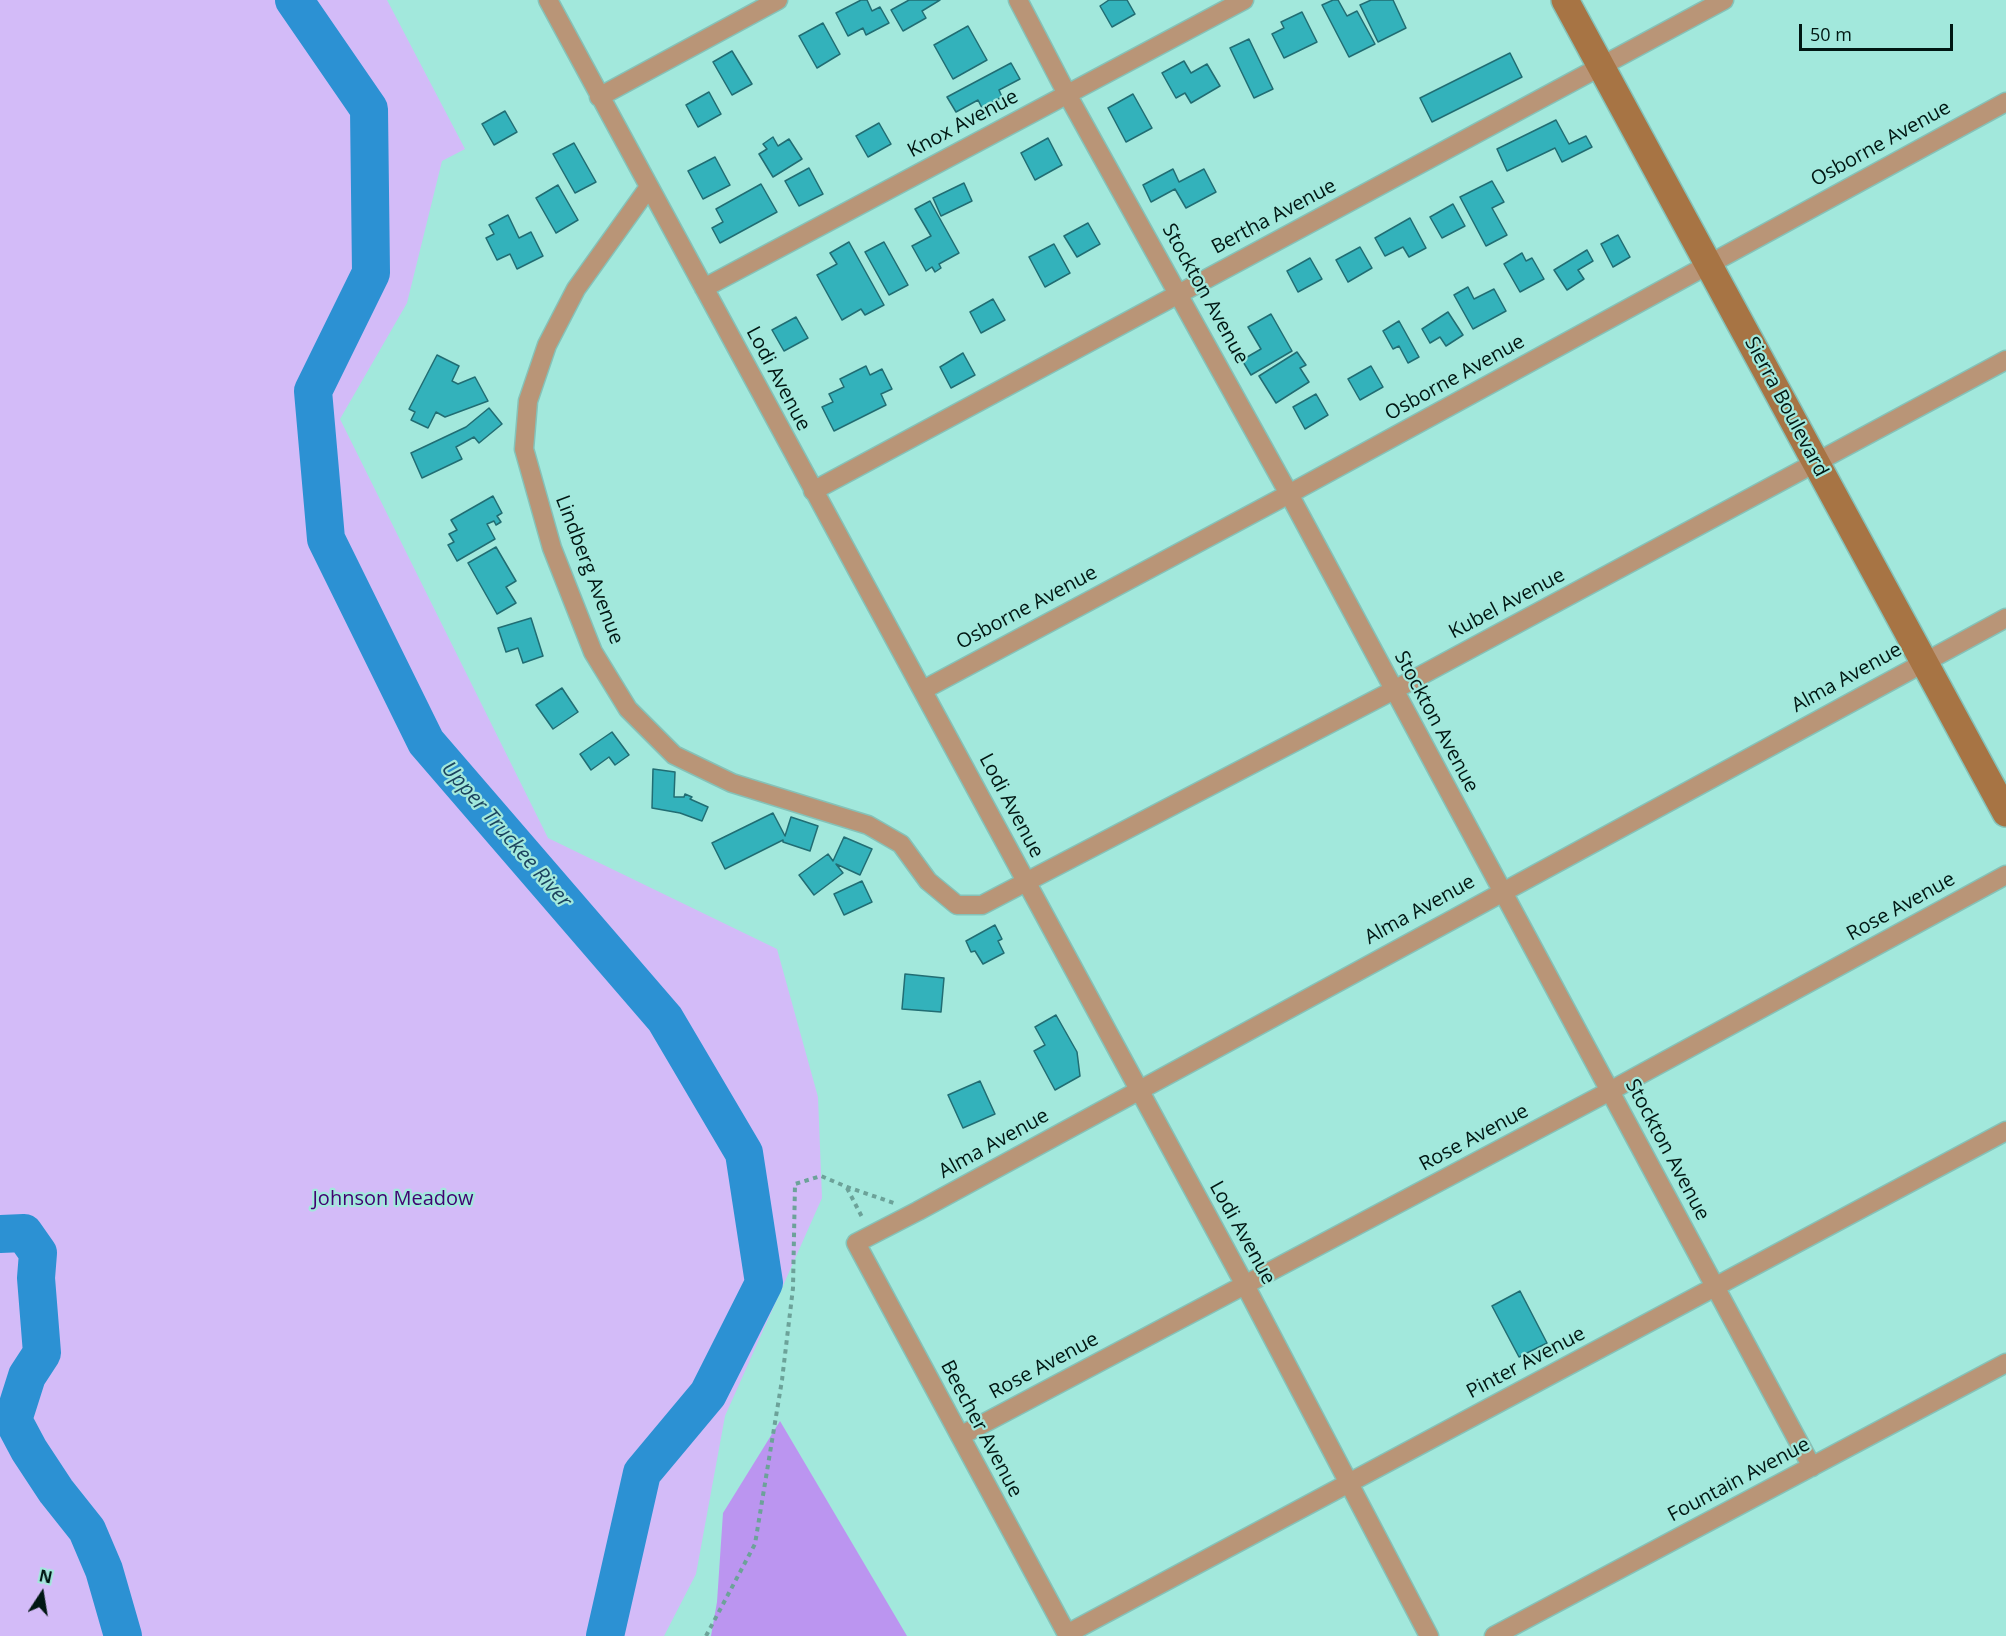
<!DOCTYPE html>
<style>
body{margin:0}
#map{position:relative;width:2006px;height:1636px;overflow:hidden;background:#a2e8dc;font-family:"Open Sans",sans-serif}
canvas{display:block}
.north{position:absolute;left:12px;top:1564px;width:60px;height:60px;-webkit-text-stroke:4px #a2e8dc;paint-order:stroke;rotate:12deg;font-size:16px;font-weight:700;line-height:24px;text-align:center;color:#001713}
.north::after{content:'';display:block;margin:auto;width:21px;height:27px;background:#001713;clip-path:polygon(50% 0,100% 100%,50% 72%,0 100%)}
.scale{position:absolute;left:1799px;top:24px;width:154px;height:27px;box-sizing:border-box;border:3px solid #001713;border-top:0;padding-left:8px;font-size:18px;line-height:21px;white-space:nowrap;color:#001713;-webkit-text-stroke:4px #a2e8dc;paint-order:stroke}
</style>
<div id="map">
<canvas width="2006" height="1636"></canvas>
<div class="north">N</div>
<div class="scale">50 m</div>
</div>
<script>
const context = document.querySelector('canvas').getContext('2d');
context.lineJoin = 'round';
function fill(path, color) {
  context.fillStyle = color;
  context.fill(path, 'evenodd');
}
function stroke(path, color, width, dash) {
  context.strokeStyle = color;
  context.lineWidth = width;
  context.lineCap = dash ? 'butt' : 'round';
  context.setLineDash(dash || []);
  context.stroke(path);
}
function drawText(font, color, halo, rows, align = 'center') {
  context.font = font + ' "Open Sans",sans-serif';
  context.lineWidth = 4.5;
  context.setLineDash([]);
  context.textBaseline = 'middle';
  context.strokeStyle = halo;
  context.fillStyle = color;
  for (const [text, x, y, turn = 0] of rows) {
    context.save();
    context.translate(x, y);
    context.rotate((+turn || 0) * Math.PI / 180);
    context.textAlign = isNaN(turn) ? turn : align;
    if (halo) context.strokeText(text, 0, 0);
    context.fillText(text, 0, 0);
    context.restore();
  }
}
fill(new Path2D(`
 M0 0H387L465 149 442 161 407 303 340 419 548 838 777 949 818 1097 822 1198 725 1416 696 1574 664 1636H0Z`), '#d3bbf8');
fill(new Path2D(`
 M780 1421 907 1636H711L717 1602 723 1513Z`), '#bb95f0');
stroke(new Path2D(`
 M294 0 369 109 371 273 313 391 326 539 426 742 665 1019 744 1153 764 1283 708 1394 642 1473 605 1636
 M0 1234 24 1233 38 1253 36 1278 42 1353 27 1376 13 1420 29 1450 56 1491 87 1530 104 1570 123 1636`), '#2c91d3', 38);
const building = new Path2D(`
 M861 0H867L872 11 880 7 889 23 866 35 863 28 848 36 836 13Z
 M909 0H940L922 11 926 18 903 31 891 10Z
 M1109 0H1127L1135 14 1112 27 1100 6Z
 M1333 0H1338L1347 16 1357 11 1375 44 1349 57 1322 5Z
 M1371 0H1393L1406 28 1378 42 1360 5Z
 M1302 12 1317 42 1284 58 1272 34 1284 28 1281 22Z
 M823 23 840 54 817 68 799 36Z
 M968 26 987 60 953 79 934 45Z
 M1249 39 1273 89 1254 98 1230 48Z
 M732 51 752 84 732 95 713 62Z
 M1510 53 1522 77 1432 122 1420 98Z
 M1184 61 1191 73 1207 64 1220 86 1191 103 1185 93 1176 98 1162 73Z
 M1011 63 1020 79 999 90 1002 97 982 108 978 100 956 112 947 97Z
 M709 92 721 114 698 127 686 105Z
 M1133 94 1152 128 1126 142 1108 108Z
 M505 111 517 132 494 145 482 124Z
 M1556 120 1569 144 1586 136 1592 147 1562 162 1555 148 1507 171 1497 149Z
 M879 123 891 144 868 157 856 136Z
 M773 137 778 146 789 139 802 159 773 177 759 154 767 149 763 144Z
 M1048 138 1062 165 1035 180 1021 153Z
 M574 143 596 182 575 193 553 154Z
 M715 157 730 185 703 199 688 171Z
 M809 168 823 194 799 206 785 181Z
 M1173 169 1179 182 1204 169 1216 192 1186 208 1175 189 1151 202 1143 185Z
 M1492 181 1504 202 1492 208 1507 235 1486 246 1460 197Z
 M964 183 972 201 941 216 933 198Z
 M761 184 777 212 720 243 712 228 723 222 716 209Z
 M558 185 578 220 556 233 536 198Z
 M930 201 959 253 939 264 941 268 935 272 932 267 926 271 912 246 931 236 915 209Z
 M1453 204 1465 226 1442 238 1430 217Z
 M508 215 519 238 531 232 543 256 517 269 510 254 497 260 486 238 494 234 489 225Z
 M1410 218 1426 248 1409 257 1403 247 1385 256 1375 238Z
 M1088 223 1100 244 1077 257 1064 236Z
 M1618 235 1630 257 1613 267 1601 244Z
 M849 242 884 305 865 315 861 309 842 320 817 275 837 264 830 253Z
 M884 242 908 285 889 295 865 252Z
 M1054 244 1070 273 1045 287 1029 257Z
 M1360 247 1372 268 1348 282 1336 260Z
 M1587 250 1593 261 1578 270 1584 279 1567 290 1554 270Z
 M1522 253 1526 261 1532 258 1544 279 1520 292 1504 264Z
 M1310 258 1322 279 1298 292 1287 271Z
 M1468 287 1474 299 1494 289 1506 311 1473 329 1454 295Z
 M993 299 1005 320 981 333 970 312Z
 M1448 312 1463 335 1446 346 1440 337 1430 343 1422 329Z
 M1271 314 1292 351 1251 375 1242 360 1261 349 1248 327Z
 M796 317 808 338 784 351 772 330Z
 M1399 321 1419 357 1408 363 1399 346 1393 349 1383 331Z
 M1297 352 1306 365 1300 368 1309 382 1276 403 1259 376Z
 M963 353 975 375 951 388 940 367Z
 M437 355 459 366 452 381 458 384 475 377 488 401 445 417 436 412 428 428 411 420 415 412 409 409Z
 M866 366 870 375 882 369 892 389 881 394 886 405 834 431 822 407 833 402 829 394 844 387 840 379Z
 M1371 366 1383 387 1360 400 1348 379Z
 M1316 394 1328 415 1305 429 1293 407Z
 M489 408 502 424 479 443 474 437 456 447 462 459 422 478 411 453 466 427Z
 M493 496 502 513 497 516 501 522 496 525 494 521 487 524 495 539 457 561 448 545 454 542 449 534 457 530 451 520Z
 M496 547 516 581 506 587 516 603 497 614 468 563Z
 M531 618 543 656 523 663 518 648 506 652 498 628Z
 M562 688 578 712 553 729 536 705Z
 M612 732 629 755 615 765 609 757 591 770 580 754Z
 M653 769 675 772 674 797H684L685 794 692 797 690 799 708 807 702 821 680 813 652 808Z
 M773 813 785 836 791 817 818 826 810 851 783 842V840L725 869 712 843Z
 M844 837 872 849 860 875 836 864 843 873 814 895 799 875 828 854 833 861Z
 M862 881 872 902 844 915 834 894Z
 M995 925 1002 939 998 941 1004 953 983 964 975 951 971 952 966 941Z
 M905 974 944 978 941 1012 902 1009Z
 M1056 1015 1077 1052 1080 1076 1055 1090 1034 1051 1045 1045 1035 1027Z
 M980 1081 995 1114 963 1128 948 1095Z
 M1520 1291 1547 1343 1519 1357 1492 1306Z`);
fill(building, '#33b2bb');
stroke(building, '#216d73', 1.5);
const street = new Path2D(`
 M548 0 1245 1285 1429 1636
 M1018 0 1067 94 1289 494 1812 1467
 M599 97 778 0
 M649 187 576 289 547 345 528 401 524 449 552 548 593 652 628 709 674 755 732 783 868 825 901 844 928 881 957 905H982L1026 882 1394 690 2006 360
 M704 288 1244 0
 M813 491 1724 0
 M923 690 1289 494 2006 102
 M960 1436 1610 1091 2006 875
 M1067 1634 2006 1131
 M1068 1636 856 1243 918 1211 2006 618
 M1494 1636 2006 1363`);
const secondary = new Path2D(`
 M1565 0 2006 813`);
stroke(street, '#85c2b8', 21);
stroke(secondary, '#85c2b8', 30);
stroke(new Path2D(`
 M847 1188 863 1219
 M706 1636 755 1544 782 1380 793 1288 795 1184 821 1176 847 1187 894 1203`), '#6ca299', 4, [4.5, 4.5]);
stroke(street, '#b99577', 18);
stroke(secondary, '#a77444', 27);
drawText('20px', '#001713', '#a2e8dc', [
 ["Knox Avenue",963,124,-28],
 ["Osborne Avenue",1881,144,-29],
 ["Bertha Avenue",1274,217,-28],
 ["Stockton Avenue",1205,294,61],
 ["Osborne Avenue",1455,378,-29],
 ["Lodi Avenue",778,379,62],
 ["Sierra Boulevard",1786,407,62],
 ["Lindberg Avenue",589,570,69],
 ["Kubel Avenue",1507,604,-28],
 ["Osborne Avenue",1027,608,-28],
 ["Alma Avenue",1847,678,-29],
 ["Stockton Avenue",1436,722,62],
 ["Lodi Avenue",1011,806,62],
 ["Rose Avenue",1901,907,-29],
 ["Alma Avenue",1420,910,-29],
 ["Rose Avenue",1474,1138,-28],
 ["Alma Avenue",994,1144,-29],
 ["Stockton Avenue",1667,1150,62],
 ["Lodi Avenue",1242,1233,61],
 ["Pinter Avenue",1526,1363,-28],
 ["Rose Avenue",1044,1366,-28],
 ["Beecher Avenue",981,1429,62],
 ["Fountain Avenue",1739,1480,-28]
]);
drawText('20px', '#410071', '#a2e8dc', [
 ["Johnson Meadow",393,1199]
]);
drawText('italic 21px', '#1c435f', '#a2e8dc', [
 ["Upper Truckee River",506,835,49]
]);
</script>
